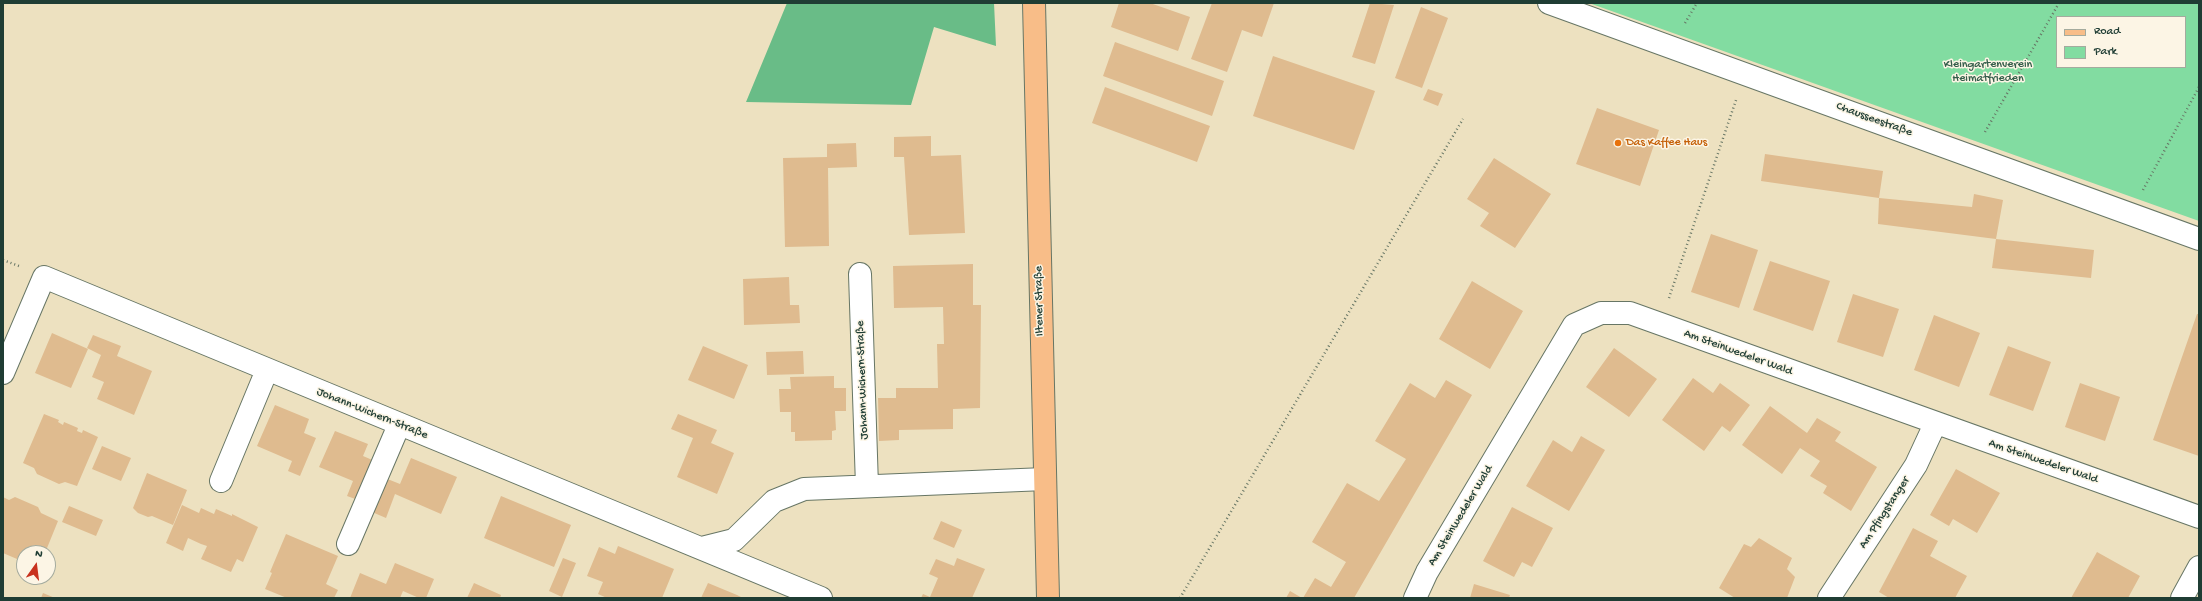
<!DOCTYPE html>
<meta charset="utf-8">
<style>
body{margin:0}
#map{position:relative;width:2202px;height:601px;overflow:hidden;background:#ede1c0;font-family:"Gochi Hand",sans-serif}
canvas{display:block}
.frame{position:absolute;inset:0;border:4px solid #1f3d34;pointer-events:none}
.legend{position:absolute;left:2056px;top:16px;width:130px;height:52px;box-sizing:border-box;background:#fcf5e5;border:1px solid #a4ab9e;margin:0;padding:5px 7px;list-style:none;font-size:12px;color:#1f3d34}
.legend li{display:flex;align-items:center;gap:8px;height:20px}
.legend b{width:20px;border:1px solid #a4ab9e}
.north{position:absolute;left:16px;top:545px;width:40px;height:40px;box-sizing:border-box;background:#fcf5e5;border:1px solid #a4ab9e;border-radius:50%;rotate:14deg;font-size:11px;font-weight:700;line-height:16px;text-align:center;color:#1f3d34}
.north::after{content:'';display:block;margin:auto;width:14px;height:18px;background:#c8321e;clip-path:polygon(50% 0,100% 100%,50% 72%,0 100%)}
</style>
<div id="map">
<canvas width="2202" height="601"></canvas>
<div class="frame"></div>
<ul class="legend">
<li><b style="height:5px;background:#f8bd88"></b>Road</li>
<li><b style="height:11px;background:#82dca1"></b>Park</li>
</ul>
<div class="north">N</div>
</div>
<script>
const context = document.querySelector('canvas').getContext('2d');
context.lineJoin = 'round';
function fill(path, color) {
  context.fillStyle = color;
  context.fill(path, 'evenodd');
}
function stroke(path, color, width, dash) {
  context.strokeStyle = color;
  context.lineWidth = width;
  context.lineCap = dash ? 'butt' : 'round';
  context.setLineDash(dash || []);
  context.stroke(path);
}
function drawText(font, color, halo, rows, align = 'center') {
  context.font = font + ' "Gochi Hand",sans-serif';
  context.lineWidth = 3;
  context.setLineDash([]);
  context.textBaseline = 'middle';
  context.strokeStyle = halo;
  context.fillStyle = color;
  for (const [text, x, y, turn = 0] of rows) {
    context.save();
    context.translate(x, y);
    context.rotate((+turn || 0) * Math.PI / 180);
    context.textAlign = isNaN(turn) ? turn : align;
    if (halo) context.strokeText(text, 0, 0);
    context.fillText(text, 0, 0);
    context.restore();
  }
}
fill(new Path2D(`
 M1589 3H2199V221ZM2057 17H2185V67H2057Z`), '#82dca1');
fill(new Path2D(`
 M787 3H994L996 46 934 27 911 105 746 102Z`), '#69bc87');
fill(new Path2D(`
 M1119 3H1150L1190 17 1178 51 1111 27Z
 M1212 3H1274L1262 37 1242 30 1227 72 1191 59Z
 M1370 3 1394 5 1375 64 1352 57Z
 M1421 7 1448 18 1422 88 1395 78Z
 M1115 42 1224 81 1212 116 1103 76Z
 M1273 56 1375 91 1354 150 1253 116Z
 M1105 87 1210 126 1197 162 1092 123Z
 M1428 89 1443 94 1438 106 1423 100Z
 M1597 108 1659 130 1640 186 1576 164Z
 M931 136V156L961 155 965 233 909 235 904 157H894V137Z
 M856 143 857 167 828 168 829 246 785 247 783 158 827 157V144Z
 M1765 154 1883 171 1879 198 1761 181Z
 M1494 158 1551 194 1515 248 1480 226 1489 213 1467 199Z
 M1974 194 2003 200 1996 239 2094 250 2091 278 1992 268 1996 239 1878 224 1879 198 1972 207Z
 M1711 234 1758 250 1739 308 1691 292Z
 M1770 261 1830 281 1813 331 1753 310Z
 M973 264V305H981L980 408 953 409V429L899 430V440L879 441 878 398H896V388H938L937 344H944L943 307 894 308 893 266Z
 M789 277 790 305H799L800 323 744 325 743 279Z
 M1472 281 1523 311 1490 369 1439 339Z
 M1853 294 1899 309 1883 357 1837 342Z
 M2197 314H2199V456L2153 440Z
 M1934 315 1980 333 1959 387 1914 370Z
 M52 333 88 349 71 388 35 373Z
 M93 335 121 346 117 356 152 371 134 415 97 399 104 382 92 377 101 355 87 348Z
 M703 346 748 365 734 399 688 380Z
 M2008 346 2051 362 2033 411 1989 395Z
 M1614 348 1657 379 1629 417 1586 387Z
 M803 351 804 374 767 375 766 352Z
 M834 376V388H846V411H835L836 430 832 431V440L795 441V432H791V412H780L779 389H791L790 377Z
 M1693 378 1713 393 1720 383 1750 405 1730 432 1722 426 1704 451 1662 420Z
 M1446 380 1472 395 1354 598H1303L1315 578 1331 587 1346 562 1312 542 1347 483 1379 501 1406 459 1375 441 1410 383 1435 398Z
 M2080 383 2120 397 2105 441 2065 427Z
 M275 405 309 419 304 433 316 438 300 476 288 471 292 461 257 446Z
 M1770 406 1807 433 1817 418 1841 432 1835 441 1877 467 1851 511 1823 493 1827 486 1810 476 1820 461 1800 448 1782 474 1742 445Z
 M44 414 59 420 58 422 63 425 64 422 78 428 77 431 82 433 83 430 98 437 77 486 65 482 59 484 37 474 34 468 23 463Z
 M678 414 717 430 711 443 734 453 717 494 677 477 693 438 671 429Z
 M335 431 368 444 363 456 377 462 361 501 347 496 353 481 319 467Z
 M1581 436 1605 450 1569 511 1526 486 1553 440 1572 452Z
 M102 446 131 458 121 481 92 469Z
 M411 458 457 477 441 514 395 494 386 518 372 512 385 478 400 484Z
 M1956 469 2000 493 1977 533 1953 519 1949 526 1930 515Z
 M147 473 187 490 173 525 152 516 148 517 138 513 133 508Z
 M501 496 571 525 554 567 484 538Z
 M3 497 9 500 15 497 38 507 41 513 58 521 45 553H24V557L17 559 3 553Z
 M182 505 199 513 201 508 214 514 216 509 232 516V514L258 527 243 562 237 559 231 572 201 559 207 546 201 544 188 538 183 551 166 543Z
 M69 506 103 520 96 536 62 522Z
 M1512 507 1553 528 1532 567 1522 562 1514 577 1483 561Z
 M941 521 962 530 954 548 933 539Z
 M1913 528 1938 541 1930 556 1967 576 1955 598H1889L1879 592Z
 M286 534 338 556 326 584 338 590 334 598H287L265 589 272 573 270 572Z
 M1759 538 1792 558 1787 569 1795 577 1787 598H1735L1719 588 1744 544 1751 547Z
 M618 546 674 569 662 598H607L598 594 603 582 587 576 599 547 615 554Z
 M2097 552 2140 576 2128 598H2071Z
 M563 558 576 563 562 597 549 591Z
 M957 558 985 569 972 598H921L923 594 930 597 938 578 929 574 936 559 954 566Z
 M395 563 434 579 426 598H419L403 591 400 598H350L360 573 386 584Z
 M474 583 501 595 500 598H467Z
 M708 583 737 595 743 598H701Z
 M1474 584 1510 595 1509 598H1470Z
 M1290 591 1302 598H1286Z
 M43 593 55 598H41Z`), '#dfbb8f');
const minor = new Path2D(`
 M1549 3 2199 239
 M860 274 867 486
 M3 373 44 277 821 598
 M221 481 267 370
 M348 544 399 425
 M702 548 734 540 774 501 804 489 1045 479
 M1415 598 1427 572 1574 325 1601 313H1630L2199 517
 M1829 598 1916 465 1935 424
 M2182 598 2199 567`);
const major = new Path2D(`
 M1034 3 1048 598`);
stroke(minor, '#677665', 24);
stroke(major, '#677665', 24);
stroke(new Path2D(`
 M1685 23 1697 3
 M1985 132 2059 3
 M2143 190 2199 87
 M3 260 19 266
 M1669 298 1736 100
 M1180 598 1463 119`), '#677665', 2.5, [1, 3]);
stroke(minor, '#fff', 22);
stroke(major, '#f8bd88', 22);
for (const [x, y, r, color] of [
 [1618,143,4,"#e8710a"]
]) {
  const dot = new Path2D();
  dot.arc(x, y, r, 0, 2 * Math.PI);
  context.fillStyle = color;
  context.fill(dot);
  stroke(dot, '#fcf5e5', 1.5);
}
drawText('12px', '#335d4a', '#fcf5e5', [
 ["Kleingartenverein",1988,65],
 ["Heimatfrieden",1988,79]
]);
drawText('12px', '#1f3d34', '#fcf5e5', [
 ["Chausseestraße",1874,120,20],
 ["Iltener Straße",1040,301,-91],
 ["Am Steinwedeler Wald",1738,353,20],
 ["Johann-Wichern-Straße",863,380,-92],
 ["Johann-Wichern-Straße",372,414,22],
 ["Am Steinwedeler Wald",2043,462,19],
 ["Am Pfingstanger",1885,513,-57],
 ["Am Steinwedeler Wald",1461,516,-59]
]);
drawText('12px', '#c56008', '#fcf5e5', [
 ["Das Kaffee Haus",1626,143]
], 'left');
</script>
